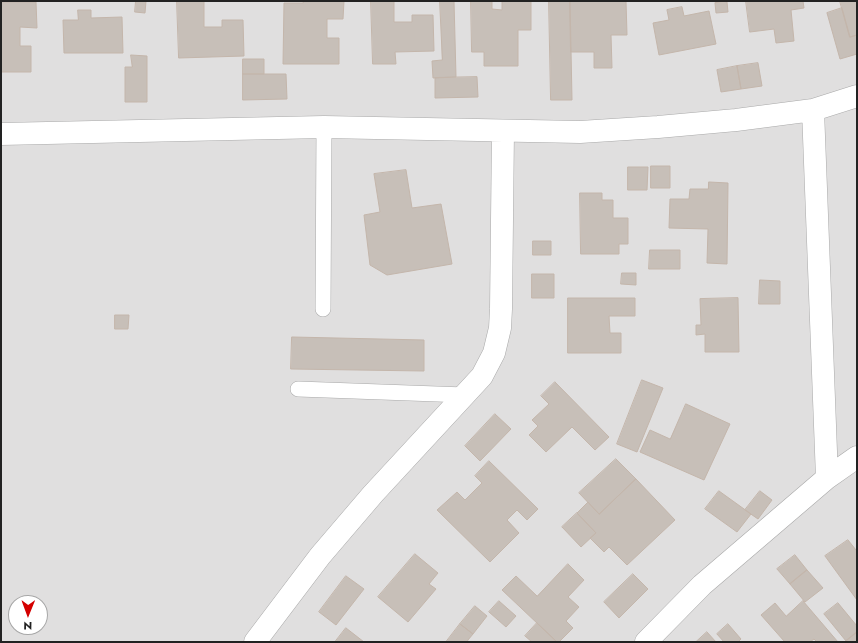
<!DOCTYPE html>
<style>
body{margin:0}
#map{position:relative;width:858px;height:643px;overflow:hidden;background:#f2efe9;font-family:Jost,sans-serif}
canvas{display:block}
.frame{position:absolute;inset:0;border:2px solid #222;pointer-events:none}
.north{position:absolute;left:8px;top:595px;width:40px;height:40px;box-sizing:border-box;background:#fff;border:1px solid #a7a7a7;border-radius:50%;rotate:181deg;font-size:11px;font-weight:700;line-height:16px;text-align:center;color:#222}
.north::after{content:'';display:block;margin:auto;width:14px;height:18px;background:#d40000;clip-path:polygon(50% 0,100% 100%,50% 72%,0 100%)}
</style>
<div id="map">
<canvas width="858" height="643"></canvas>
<div class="frame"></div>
<div class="north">N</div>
</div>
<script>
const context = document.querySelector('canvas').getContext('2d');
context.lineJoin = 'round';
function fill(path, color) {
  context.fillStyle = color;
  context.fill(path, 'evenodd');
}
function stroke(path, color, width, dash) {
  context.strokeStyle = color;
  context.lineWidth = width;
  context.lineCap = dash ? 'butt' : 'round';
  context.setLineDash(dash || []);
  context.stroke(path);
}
fill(new Path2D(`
 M1 1H857V642H1ZM16 603H40V627H16Z`), '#e0dfdf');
const building = new Path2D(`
 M136 1H146L145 13 135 12Z
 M177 1H204V27H222V20H243L244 56 179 58Z
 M303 1H344L343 19H327V38H339V64H283L284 3H303Z
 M371 1H394V22H412V15H433L434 51 395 52 396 64H373Z
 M440 1H454L456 77 433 78 432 61 442 60Z
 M471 1H492V9L502 10V1H531V30H518V66H484V52H472Z
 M549 1H570L572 100H551Z
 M570 1H626L627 35H611L612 68H594V52H571Z
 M746 1H803L804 8 791 10 794 41 776 43 774 29 750 32Z
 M840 1H857V35L850 37Z
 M1 2H36L37 28 20 27V46H31V72H1Z
 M727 2 728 12 716 13 715 3Z
 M682 7 684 16 709 11 716 44 659 55 653 23 669 20 667 10Z
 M842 8 850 37 857 35V54L840 59 827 13Z
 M78 10H91V18L122 17 123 53H64L63 20H78Z
 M131 55 147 56V102H125V67H132Z
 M243 59H264V74H243Z
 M758 63 762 86 741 89 737 66Z
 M737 66 741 89 721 92 717 70Z
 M243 74H286L287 99 243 100Z
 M477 77 478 97 435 98V78Z
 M651 166H670V188H651Z
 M628 167H648L647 190H628Z
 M406 170 412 208 441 204 452 264 387 275 370 265 364 215 380 212 374 174Z
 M709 182 728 183 727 264 707 263 708 229 669 228 670 199H689L690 189H708Z
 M580 193H602V200H613V218H628V244H619V254H581Z
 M533 241H551V255H533Z
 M650 250H680V269H649Z
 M622 273H636V285L621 284Z
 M532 274H554V298H532Z
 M760 280 780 281V304H759Z
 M568 298H635V316H609L610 333H621V353H568Z
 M738 298 739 352H705V334L696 335V325H701L700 299Z
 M115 315H129L128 329H115Z
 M292 337 424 340V371L291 369Z
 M642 380 663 388 637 452 617 444Z
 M555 382 609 437 595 450 572 427 546 452 529 435 538 426 532 420 549 404 541 396Z
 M686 404 730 424 704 480 640 452 650 430 670 439Z
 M495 414 511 429 480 461 465 446Z
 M616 459 636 479 599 514 579 493Z
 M489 461 538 509 527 520 517 510 507 520 519 533 490 562 437 510 457 492 465 500 482 483 475 476Z
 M636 479 675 520 627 565 609 547 604 552 590 538 596 533 577 513 588 502 599 514Z
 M719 491 751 514 737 532 705 509Z
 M760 491 772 500 758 519 745 510Z
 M577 513 596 533 581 547 562 527Z
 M848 540 856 550 857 549V600L825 556Z
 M415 554 438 573 429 584 436 589 408 622 378 597Z
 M795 555 807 570 790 584 777 569Z
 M568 564 584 580 568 597 579 607 566 621 573 628 559 642H557L502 590 516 576 537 596Z
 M807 570 823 588 805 602 790 584Z
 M633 574 648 589 619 618 604 602Z
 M346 576 364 589 336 625 319 612Z
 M499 601 516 616 506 627 489 612Z
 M803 601 838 642H817L814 639 810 642H782L784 641 761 615 775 603 786 616Z
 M838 603 857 626V632L846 641 824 614Z
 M475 606 487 616 473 634 460 624Z
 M537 623 557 642H532L525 636Z
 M460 624 473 634 468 640 467 642H446Z
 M728 624 741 639 738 642H724L717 634Z
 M346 628 364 642H335Z
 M707 632 716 642H696Z
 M857 632V642H847L846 641Z`);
fill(building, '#c7bfb8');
stroke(building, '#c4b6ab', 1);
const lane = new Path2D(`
 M323 309 324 127
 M298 389 465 395`);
const street = new Path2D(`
 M813 110 827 478
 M1 134 324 127 580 132 658 127 736 120 813 110 857 96
 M255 642 320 556 373 494 482 376 494 353 500 328 501 309 503 131
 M646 642 702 585 827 478 857 457`);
stroke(lane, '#a9a9a9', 16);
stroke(street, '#a9a9a9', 23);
stroke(lane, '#fff', 15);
stroke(street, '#fff', 22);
</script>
